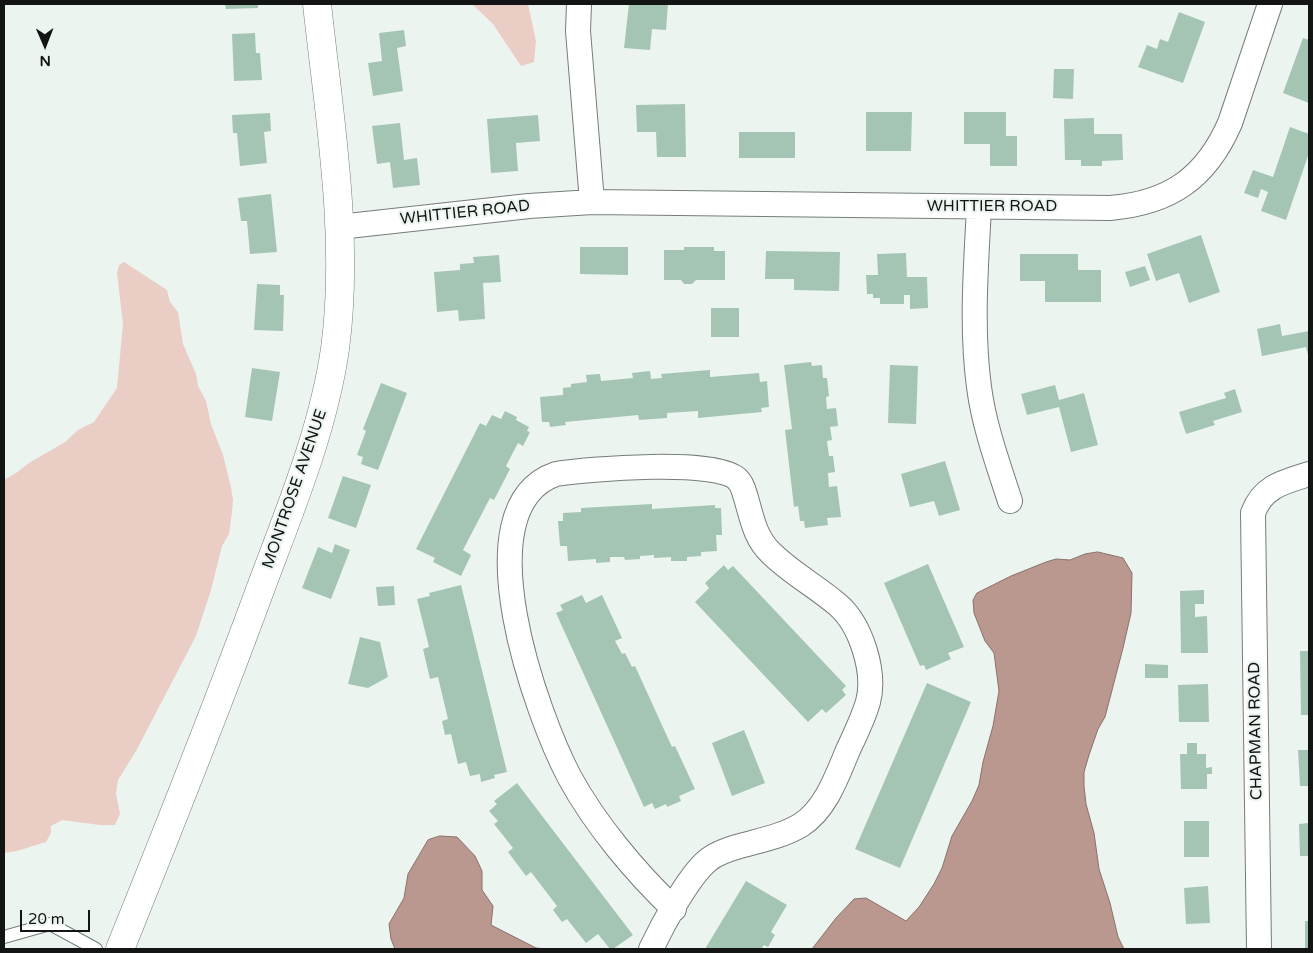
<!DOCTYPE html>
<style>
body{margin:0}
#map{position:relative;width:1313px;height:953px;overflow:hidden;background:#ecf4ef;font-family:"Varela Round",sans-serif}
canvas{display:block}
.frame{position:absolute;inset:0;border:5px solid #121513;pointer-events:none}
.north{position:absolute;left:20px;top:20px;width:50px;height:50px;-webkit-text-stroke:4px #ecf4ef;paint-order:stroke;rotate:179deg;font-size:14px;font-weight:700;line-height:20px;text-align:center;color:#121513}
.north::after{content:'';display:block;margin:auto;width:18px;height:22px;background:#121513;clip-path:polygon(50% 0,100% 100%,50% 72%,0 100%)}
.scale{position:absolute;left:20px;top:910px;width:70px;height:22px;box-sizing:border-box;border:2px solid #121513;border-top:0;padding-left:6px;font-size:15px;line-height:18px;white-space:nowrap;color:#121513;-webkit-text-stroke:4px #ecf4ef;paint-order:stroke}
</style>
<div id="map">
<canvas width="1313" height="953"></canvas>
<div class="frame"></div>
<div class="north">N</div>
<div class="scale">20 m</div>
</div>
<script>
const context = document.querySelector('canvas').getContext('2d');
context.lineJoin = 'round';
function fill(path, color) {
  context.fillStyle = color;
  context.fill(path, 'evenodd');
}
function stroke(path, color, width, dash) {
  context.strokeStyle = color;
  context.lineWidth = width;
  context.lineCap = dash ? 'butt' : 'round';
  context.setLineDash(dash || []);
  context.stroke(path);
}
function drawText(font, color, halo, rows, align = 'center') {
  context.font = font + ' "Varela Round",sans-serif';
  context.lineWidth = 4.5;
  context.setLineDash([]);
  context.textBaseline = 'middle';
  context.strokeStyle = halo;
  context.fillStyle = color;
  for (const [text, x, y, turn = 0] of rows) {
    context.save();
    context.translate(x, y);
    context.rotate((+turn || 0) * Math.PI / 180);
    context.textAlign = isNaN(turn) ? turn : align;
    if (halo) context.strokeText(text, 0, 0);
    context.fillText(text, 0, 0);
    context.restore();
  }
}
fill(new Path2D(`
 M472 4H528L536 41 534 62 521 66 493 24Z
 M124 262 167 290 170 302 178 312 183 344 196 374 198 386 206 401 211 424 223 455 231 487 233 500 232 512 229 534 222 546 211 590 196 636 136 751 118 780 116 793 120 814 115 825H100L62 820 51 826V833L46 842 17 851 4 853V480L16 473 29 463 65 442 78 430 94 422 117 388 123 324 117 273 119 265Z`), '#eacdc4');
const water = new Path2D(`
 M1098 552 1123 558 1132 573 1131 613 1123 648 1105 717 1098 729 1089 755 1084 772V786L1086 804 1094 833 1099 869 1110 903 1118 937 1124 949H812L836 918 854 899 866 898 906 921 919 907 934 884 942 868 952 836 972 801 979 785 983 762 993 726 999 691 994 653 985 641 974 613 973 600 977 593 1011 576 1046 562 1056 559 1070 560 1085 554Z
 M440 836 457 837 475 856 482 871V890L493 906 491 925 536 948 547 949H395L391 939 389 924 404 898 408 874 428 840Z`);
fill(water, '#ba988f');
stroke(water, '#88716a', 1);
fill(new Path2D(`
 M225 4H258V8L226 9Z
 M629 4H668L666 30 652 29 650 50 624 48Z
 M1179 12 1205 22 1183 83 1138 67 1147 45 1157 49 1160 39 1168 42Z
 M404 30 406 46 397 48 403 91 373 96 368 63 382 61 379 33Z
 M255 33 256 53H260L262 80 234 81 232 34Z
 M1303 38 1309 40V103L1283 93Z
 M1054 69H1074L1073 99 1053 98Z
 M685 104 686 157H657L656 132H637L636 105Z
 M866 112H912L911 151H866Z
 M964 112H1006V136H1017V166H990V144H964Z
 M270 113 271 131 264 132 267 163 240 166 237 133H233L232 115Z
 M538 115 540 141 516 143 518 171 491 173 487 119Z
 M1094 118V134H1122L1123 160 1102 161V166H1081V160H1065L1064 119Z
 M400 123 404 160 417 158 420 185 393 188 390 162 377 164 372 126Z
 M1290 127 1309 134V153L1286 220 1261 211 1268 192 1261 189 1258 198 1244 193 1253 170 1273 177Z
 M739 132H795V158H739Z
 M271 194 277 252 250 254 247 221H241L238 198Z
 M1201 235 1220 292 1189 303 1179 273 1156 281 1147 254Z
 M580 247H628V275L580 274Z
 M684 247H714V251H725V280H696L692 284H684L681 280H664V250H684Z
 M766 251 840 252 839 291 794 290V279H765Z
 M906 253 907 277H927L928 308 910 309V295H904V304H880V298H873V294H867L866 275H878L877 254Z
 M1020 254H1078V270H1101V302H1045V281H1020Z
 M499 255 501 282 483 283 485 319 459 321 458 310 437 312 434 272 460 270V264L474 263 473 257Z
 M1145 266 1150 280 1130 287 1125 272Z
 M257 284 280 285V295H284L283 331 254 330Z
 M711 308H739V337H711Z
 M1280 324 1282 336 1309 331V359L1306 347 1262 356 1257 329Z
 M811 362 812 366 822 365 823 378H827L829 396 826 397 827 409 836 408 838 426 830 427 832 440 827 441 829 456H833L835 472 828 473 829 487 837 486 841 517 827 518 828 525 805 528 804 521H800L798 506 794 507 785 430 792 429 784 365Z
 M890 365 918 366 916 424 888 423Z
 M252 368 280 372 272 421 245 417Z
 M710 370V377L759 373 760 382 767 381 769 407 761 408 762 412 698 418V411L667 413V418L639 420 638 415 565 422 566 425 550 427 549 422H542L540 397 563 395V388L571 387V384L587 382 586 375 600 374 601 381 633 378 632 373 650 371 651 379 662 378 661 374Z
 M381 383 407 393 378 470 361 464 363 457 357 455 366 431 363 429Z
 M1055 385 1059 400 1084 393 1098 445 1071 452 1059 407 1027 415 1021 394Z
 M1235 389 1242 412 1213 421 1215 425 1186 434 1179 412 1226 398 1224 393Z
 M505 411 517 417 516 420 529 427 527 431 530 432 523 446 518 443 506 466 510 469 494 500 490 498 463 550 471 555 461 576 433 562 435 558 416 549 480 423 486 426 492 415 501 419Z
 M945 461 960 510 939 516 934 501 910 507 901 474Z
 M343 476 371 485 356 528 328 518Z
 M652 504V509L715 505V508H721L722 535H716L717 551 701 552V556L687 557V561H671V557L654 558V555L640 556V559L625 560 624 557H610V562L596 563V559L568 561 567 546H560L558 521H563V513L581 512V508Z
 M335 544 350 550 331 599 302 588 318 547 332 553Z
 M928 564 964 647 948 653 951 659 926 670 924 665 920 666 884 583Z
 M724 565 728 570 733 566 846 686 842 690 846 695 826 713 822 709 808 722 695 602 709 588 705 583Z
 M461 585 507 772 494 775 495 778 481 782 480 774 470 776 466 762 458 764 451 734 445 735 442 721 448 719 438 677 430 679 423 649 429 647 417 599 430 596 429 593Z
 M394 586 395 605 378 606 376 587Z
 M1204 590V604H1195V617L1207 616 1208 653H1181L1180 591Z
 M582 595 586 603 602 595 622 638 615 641 622 654 625 653 632 667 635 666 672 747 675 746 695 789 679 796 681 801 667 807 666 804 655 809 652 803 644 807 556 613 563 610 560 605Z
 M360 637 380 642 388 677 368 688 348 684Z
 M1300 651H1309V715H1301Z
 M1145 664 1168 665V678H1145Z
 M927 683 971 702 900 868 855 849Z
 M1208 684 1209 722H1179L1178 685Z
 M744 730 765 783 732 796 712 743Z
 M1187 743H1197V754H1206V768L1212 767V774H1207V789H1181L1180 754H1187Z
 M1298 750H1309V786H1300Z
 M517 783 633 935 613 949H610L598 934 586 943 567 919 562 922 553 910 557 906 531 872 526 876 508 852 513 848 494 824 498 821 489 811 497 804 494 801Z
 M1184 821H1209V857H1184Z
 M1309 823V856H1300L1299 824Z
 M746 881 787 905 771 932 775 935 768 947 764 945 761 949H705Z
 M1208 886 1210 923 1186 924 1184 888Z
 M1305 921H1309V949H1305Z`), '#a5c5b4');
const lane = new Path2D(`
 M4 937 50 924 96 949`);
const street = new Path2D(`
 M579 4 578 31 592 202
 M979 207C976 267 971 327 979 387 984 426 998 464 1010 501
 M339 227 529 206 592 202 1110 208C1170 203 1206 178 1230 123L1270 4
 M651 949C662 926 688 877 707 861 716 853 729 849 740 846 761 840 783 836 801 825 826 809 837 776 848 750 855 735 863 719 868 702 876 672 861 625 838 605 816 586 791 573 771 553 755 538 752 518 746 498 744 492 743 485 738 480 720 458 586 469 556 474 460 507 538 718 570 778 595 824 636 873 674 909
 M1259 949 1253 513C1263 486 1284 482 1309 474`);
const secondary = new Path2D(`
 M120 949C168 830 216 710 260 590 289 512 323 432 335 349 350 238 329 115 317 4`);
stroke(lane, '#767d79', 14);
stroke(street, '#767d79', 26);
stroke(secondary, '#767d79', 29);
stroke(lane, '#fff', 12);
stroke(street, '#fff', 24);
stroke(secondary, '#fff', 28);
drawText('16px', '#121513', '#ecf4ef', [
 ["WHITTIER ROAD",992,207],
 ["WHITTIER ROAD",465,213,-6],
 ["MONTROSE AVENUE",295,489,-71],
 ["CHAPMAN ROAD",1256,731,-91]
]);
</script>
